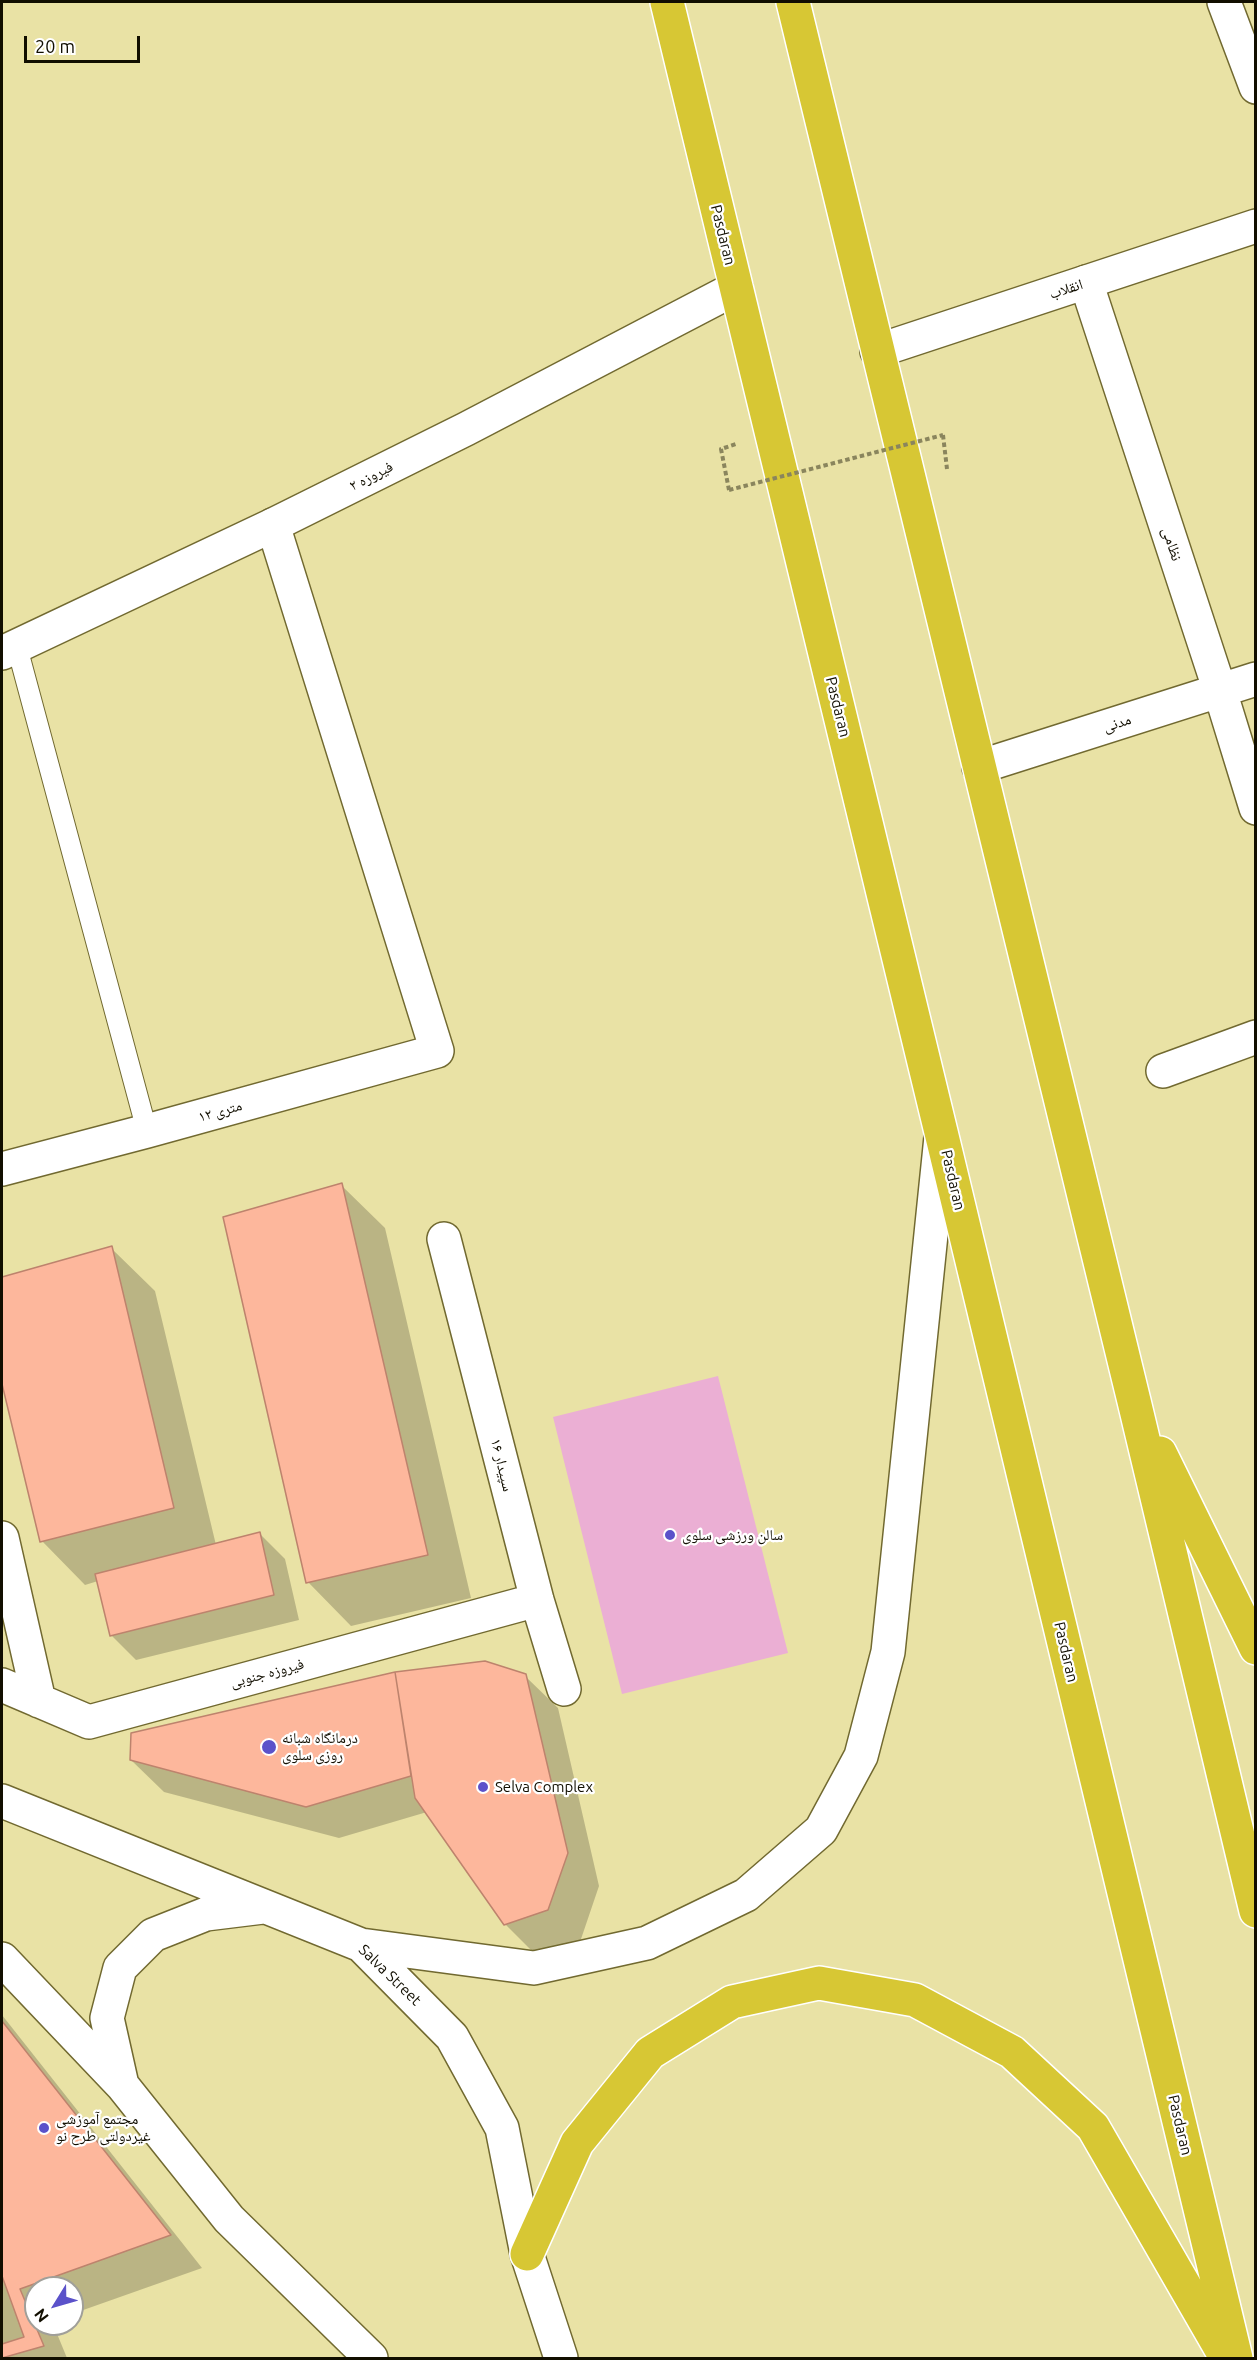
<!DOCTYPE html>
<meta charset="utf-8">
<style>
body{margin:0}
#map{position:relative;width:1257px;height:2360px;overflow:hidden;background:#e9e2a5;font-family:Ubuntu,sans-serif}
canvas{display:block}
.frame{position:absolute;inset:0;border:3px solid #110e00;pointer-events:none}
.north{position:absolute;left:24px;top:2276px;width:60px;height:60px;box-sizing:border-box;background:#fff;border:2px solid #a09f99;border-radius:50%;rotate:233deg;font-size:16px;font-weight:700;line-height:24px;text-align:center;color:#110e00}
.north::after{content:'';display:block;margin:auto;width:21px;height:27px;background:#5b52ca;clip-path:polygon(50% 0,100% 100%,50% 72%,0 100%)}
.scale{position:absolute;left:24px;top:36px;width:116px;height:27px;box-sizing:border-box;border:3px solid #110e00;border-top:0;padding-left:8px;font-size:18px;line-height:21px;white-space:nowrap;color:#110e00;-webkit-text-stroke:4px #fff;paint-order:stroke}
</style>
<div id="map">
<canvas width="1257" height="2360"></canvas>
<div class="frame"></div>
<div class="north">N</div>
<div class="scale">20 m</div>
</div>
<script>
const context = document.querySelector('canvas').getContext('2d');
context.lineJoin = 'round';
function fill(path, color) {
  context.fillStyle = color;
  context.fill(path, 'evenodd');
}
function stroke(path, color, width, dash) {
  context.strokeStyle = color;
  context.lineWidth = width;
  context.lineCap = dash ? 'butt' : 'round';
  context.setLineDash(dash || []);
  context.stroke(path);
}
function drawText(font, color, halo, rows, align = 'center') {
  context.font = font + ' Ubuntu,"Noto Naskh Arabic",sans-serif';
  context.lineWidth = 4.5;
  context.setLineDash([]);
  context.textBaseline = 'middle';
  context.strokeStyle = halo;
  context.fillStyle = color;
  for (const [text, x, y, turn = 0] of rows) {
    context.save();
    context.translate(x, y);
    context.rotate((+turn || 0) * Math.PI / 180);
    context.textAlign = isNaN(turn) ? turn : align;
    if (halo) context.strokeText(text, 0, 0);
    context.fillText(text, 0, 0);
    context.restore();
  }
}
fill(new Path2D(`
 M718 1376 788 1653 622 1694 553 1417Z`), '#ebafd4');
fill(new Path2D(`
 M341 1185 385 1228 471 1598 351 1626 308 1582Z
 M111 1248 155 1291 216 1545 260 1534 285 1559 299 1620 136 1660 111 1635 98 1581 85 1585 42 1541 2 1378V1279Z
 M396 1674 525 1676 558 1708 599 1886 580 1942 537 1956 505 1924 427 1812 339 1838 164 1792 131 1760 133 1734Z
 M2 2015 202 2268 72 2314V2288H36V2324H53L67 2358H2Z`), '#0003');
const building = new Path2D(`
 M342 1183 428 1555 306 1583 223 1217Z
 M112 1246 174 1508 40 1542 2 1384V1277Z
 M260 1532 274 1595 110 1636 95 1574Z
 M485 1661 526 1674 568 1853 548 1910 504 1925 415 1798 395 1672Z
 M395 1672 411 1776 306 1807 130 1760 131 1733Z
 M2 2021 171 2235 20 2289 44 2346 2 2358Z
 M2 2276 24 2337 2 2344Z`);
fill(building, '#fdb79c');
stroke(building, '#bd836d', 1.5);
const service = new Path2D(`
 M17 647 147 1131`);
const minor = new Path2D(`
 M1224 2 1256 87
 M1086 282 1220 691 1256 808
 M979 767 1256 679
 M1163 1071 1256 1037
 M2 1169 147 1131 437 1051 273 525
 M444 1239 537 1600 564 1689
 M2 1538 39 1701
 M2 1685 89 1722 537 1600`);
const tertiary = new Path2D(`
 M877 351 1256 226
 M2 653 273 525 466 429 736 288`);
const secondary = new Path2D(`
 M2 1801 361 1945 452 2037 502 2128 527 2254 561 2358
 M361 1945 534 1968 647 1943 746 1895 821 1830 861 1756 888 1652 941 1137
 M2 1959 122 2085 229 2219 371 2358
 M122 2085 107 2018 120 1968 153 1935 206 1914 263 1907`);
const trunk = new Path2D(`
 M667 2 941 1132 1236 2358
 M793 2 1134 1401 1256 1911
 M1160 1453 1256 1648
 M527 2254 577 2143 650 2053 732 2002 819 1983 915 2000 1012 2052 1093 2127 1224 2354`);
stroke(service, '#716930', 22);
stroke(minor, '#716930', 36);
stroke(tertiary, '#716930', 36);
stroke(secondary, '#716930', 36);
stroke(trunk, '#fff', 36);
stroke(new Path2D(`
 M943 435 947 469
 M729 490 721 449 736 444`), '#8a855d', 4, [4.5, 3]);
stroke(service, '#fff', 20);
stroke(minor, '#fff', 33);
stroke(tertiary, '#fff', 33);
stroke(secondary, '#fff', 33);
stroke(trunk, '#d7c734', 33);
stroke(new Path2D(`
 M729 490 943 435`), '#8a855d', 4, [4.5, 3]);
for (const [x, y, r, color] of [
 [670,1535,6,"#5b52ca"],
 [269,1747,8,"#5b52ca"],
 [483,1787,6,"#5b52ca"],
 [44,2128,6,"#5b52ca"]
]) {
  const dot = new Path2D();
  dot.arc(x, y, r, 0, 2 * Math.PI);
  context.fillStyle = color;
  context.fill(dot);
  stroke(dot, '#fff', 2);
}
drawText('15px', '#110e00', '#fff', [
 ["Pasdaran",723,235,76],
 ["انقلاب",1066,289,-18],
 ["فیروزه ٢",371,476,-27],
 ["نظامی",1172,544,72],
 ["Pasdaran",838,707,76],
 ["مدنی",1117,723,-18],
 ["۱۲ متری",220,1111,-16],
 ["Pasdaran",953,1180,77],
 ["سپیدار ۱۶",502,1465,76],
 ["Pasdaran",1066,1652,77],
 ["فیروزه جنوبی",267,1673,-15],
 ["Salva Street",390,1975,44],
 ["Pasdaran",1180,2125,77]
]);
drawText('15px', '#110e00', '#fff', [
 ["سالن ورزشی سلوی",682,1535],
 ["درمانگاه شبانه",282,1738],
 ["روزی سلوی",282,1755],
 ["Selva Complex",495,1787],
 ["مجتمع آموزشی",56,2119],
 ["غیردولتی طرح نو",56,2136]
], 'left');
</script>
